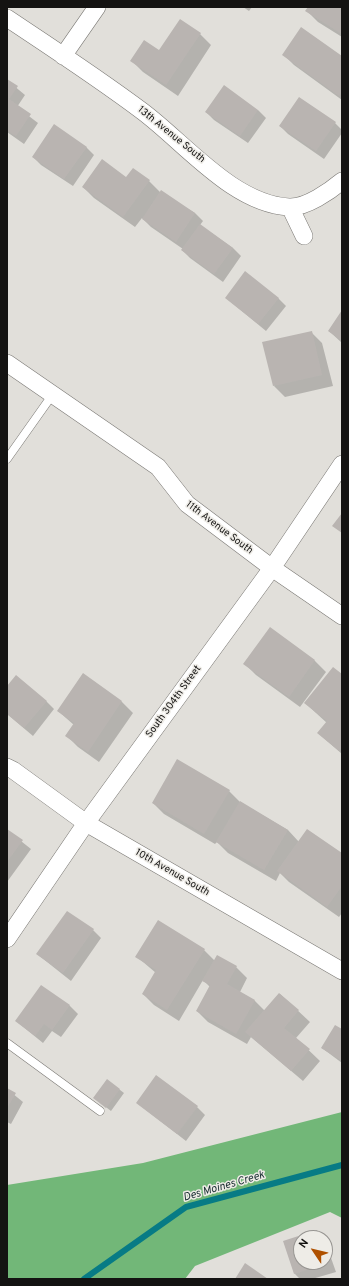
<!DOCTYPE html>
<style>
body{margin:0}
#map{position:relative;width:349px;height:1286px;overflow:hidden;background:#e1dfda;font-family:Overpass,sans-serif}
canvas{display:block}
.frame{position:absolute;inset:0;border:8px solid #141312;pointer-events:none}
.north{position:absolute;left:293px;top:1230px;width:40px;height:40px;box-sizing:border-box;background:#eeece7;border:1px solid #979592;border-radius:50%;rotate:305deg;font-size:11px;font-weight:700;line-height:16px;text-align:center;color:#141312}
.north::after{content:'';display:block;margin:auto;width:14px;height:18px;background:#af5100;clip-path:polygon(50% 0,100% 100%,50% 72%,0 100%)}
</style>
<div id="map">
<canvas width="349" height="1286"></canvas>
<div class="frame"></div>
<div class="north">N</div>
</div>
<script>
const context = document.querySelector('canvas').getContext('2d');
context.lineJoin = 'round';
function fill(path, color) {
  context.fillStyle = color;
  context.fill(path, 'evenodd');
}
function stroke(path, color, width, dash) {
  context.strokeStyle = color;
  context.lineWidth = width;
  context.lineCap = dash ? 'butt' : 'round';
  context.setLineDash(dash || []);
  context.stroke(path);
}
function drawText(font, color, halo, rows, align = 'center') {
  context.font = font + ' Overpass,sans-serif';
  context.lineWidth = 3;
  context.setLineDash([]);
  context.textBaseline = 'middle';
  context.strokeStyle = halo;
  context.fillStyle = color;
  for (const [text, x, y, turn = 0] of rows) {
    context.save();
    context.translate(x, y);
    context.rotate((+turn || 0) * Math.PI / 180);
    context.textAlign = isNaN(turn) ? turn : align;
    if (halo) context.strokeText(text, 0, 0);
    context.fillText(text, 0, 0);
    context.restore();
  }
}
fill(new Path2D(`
 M342 1112V1218L330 1212 195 1266 185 1279H7V1185L143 1163Z`), '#72b778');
fill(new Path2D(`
 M243 7H252L249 11Z
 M309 7H342V37L318 22 307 11Z
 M200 34 211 45 178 96 143 72 132 61 159 52Z
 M283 54 342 58V100L294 65Z
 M7 80 25 95 17 107 38 123 24 144 7 132Z
 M258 110 266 118 248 143 214 120 206 112Z
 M335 123 342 130V133L324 159 288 134 280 126Z
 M86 147 94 155 73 186 41 165 33 157Z
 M126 179 149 181 161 193 195 213 203 221 200 225 233 248 241 256 223 282 190 258 182 250 183 249 151 227 142 218 135 227 94 198 83 187Z
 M226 298H278L286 306 266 331Z
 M342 312V343L329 331Z
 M311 332 322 343 333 386 285 397 274 386Z
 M270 628 315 661 326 672 300 707 256 675 245 664Z
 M83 674 122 702 133 713 99 762 78 747 67 736 74 725 58 711Z
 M342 675V754L318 733 327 723 305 703Z
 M7 687 46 701 54 709 33 736 7 714Z
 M229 791 240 802 288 830 299 842 342 855V913L339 917 289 882 280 873 276 881 228 853 217 842 215 844 164 814 153 803Z
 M7 830 31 849 7 882Z
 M93 930 101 938 71 981 37 954Z
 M204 950 215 961 236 967 247 978 240 992 255 1001 265 1011 280 994 310 1022 296 1038 320 1061 303 1081 251 1037 247 1044 208 1022 197 1011 210 987 203 980 179 1021 154 1005 143 994 156 973 136 956Z
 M41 986 70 1006 78 1014 61 1037 52 1031 43 1043 16 1021Z
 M342 1031V1063L322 1048Z
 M107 1080 124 1093 111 1111 94 1098Z
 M7 1089 23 1102 11 1124 7 1122Z
 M137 1103 197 1107 205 1115 186 1141Z
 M317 1231 323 1238H301V1262H325V1241L336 1272 312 1279H300L295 1274 284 1242Z`), '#0003');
stroke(new Path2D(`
 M84 1279 186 1207 342 1165`), '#077b85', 6);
fill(new Path2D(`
 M308 7H342V34L305 11Z
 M180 19 201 33 166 85 130 61 144 40 159 50Z
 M301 27 342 56V92L339 96 282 55Z
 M7 79 18 86 9 99 31 114 16 136 7 131Z
 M224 85 258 110 240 136 205 112Z
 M299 97 336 122 316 151 279 126Z
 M54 124 87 147 64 179 32 157Z
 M102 159 126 177 133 168 150 180 123 217 82 187Z
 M161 190 195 213 176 242 142 219Z
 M200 224 233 248 214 274 181 250Z
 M245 271 279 298 258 324 225 298Z
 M342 310V341L328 331Z
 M312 331 322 375 273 386 262 342Z
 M342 513V533L332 526Z
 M270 627 315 660 289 697 243 664Z
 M333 667 342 674V747L339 751 317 733 327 721 304 703Z
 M83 673 122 701 88 752 65 736 74 723 57 711Z
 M16 675 47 701 24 728 7 714V686Z
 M177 759 230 790 204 834 152 803Z
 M240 801 288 830 264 870 216 842Z
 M7 829 23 840 7 862Z
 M307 829 342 853V886L327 907 277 871Z
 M67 911 94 929 63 973 36 954Z
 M158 920 205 949 167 1010 142 994 156 970 135 957Z
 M217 955 237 966 227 984 255 1000 236 1034 196 1011 210 985 202 981Z
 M41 985 70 1005 52 1030 44 1024 35 1036 15 1021Z
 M279 993 299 1010 284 1028 310 1049 291 1071 245 1032Z
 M335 1025 342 1029V1061L321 1048Z
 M156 1075 198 1106 177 1134 136 1103Z
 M107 1079 120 1089 106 1108 93 1098Z
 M7 1088 16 1093 7 1108Z
 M317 1230 319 1238H301V1262H325V1255L328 1263 294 1274 283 1241Z
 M245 1263 268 1279H235Z`), '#b9b4b1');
const service = new Path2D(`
 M7 459 53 394
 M7 1043 100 1111`);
const minor = new Path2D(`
 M7 18C52 48 98 78 142 111 185 143 233 204 289 207 306 208 330 191 342 181
 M63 56 97 7
 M290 207 304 236
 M7 363 158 467 187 504 272 568 342 616
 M7 767 13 770 86 823 342 971
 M7 939 86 823 272 568 342 464`);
stroke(service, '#7a7874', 9);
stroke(minor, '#7a7874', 18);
stroke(service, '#fff', 8);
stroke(minor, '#fff', 17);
drawText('10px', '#141312', '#eeece7', [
 ["13th Avenue South",171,135,39],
 ["11th Avenue South",219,528,37],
 ["South 304th Street",174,702,-54],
 ["10th Avenue South",172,873,30]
]);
drawText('italic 11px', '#182e31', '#eeece7', [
 ["Des Moines Creek",224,1187,-16]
]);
</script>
